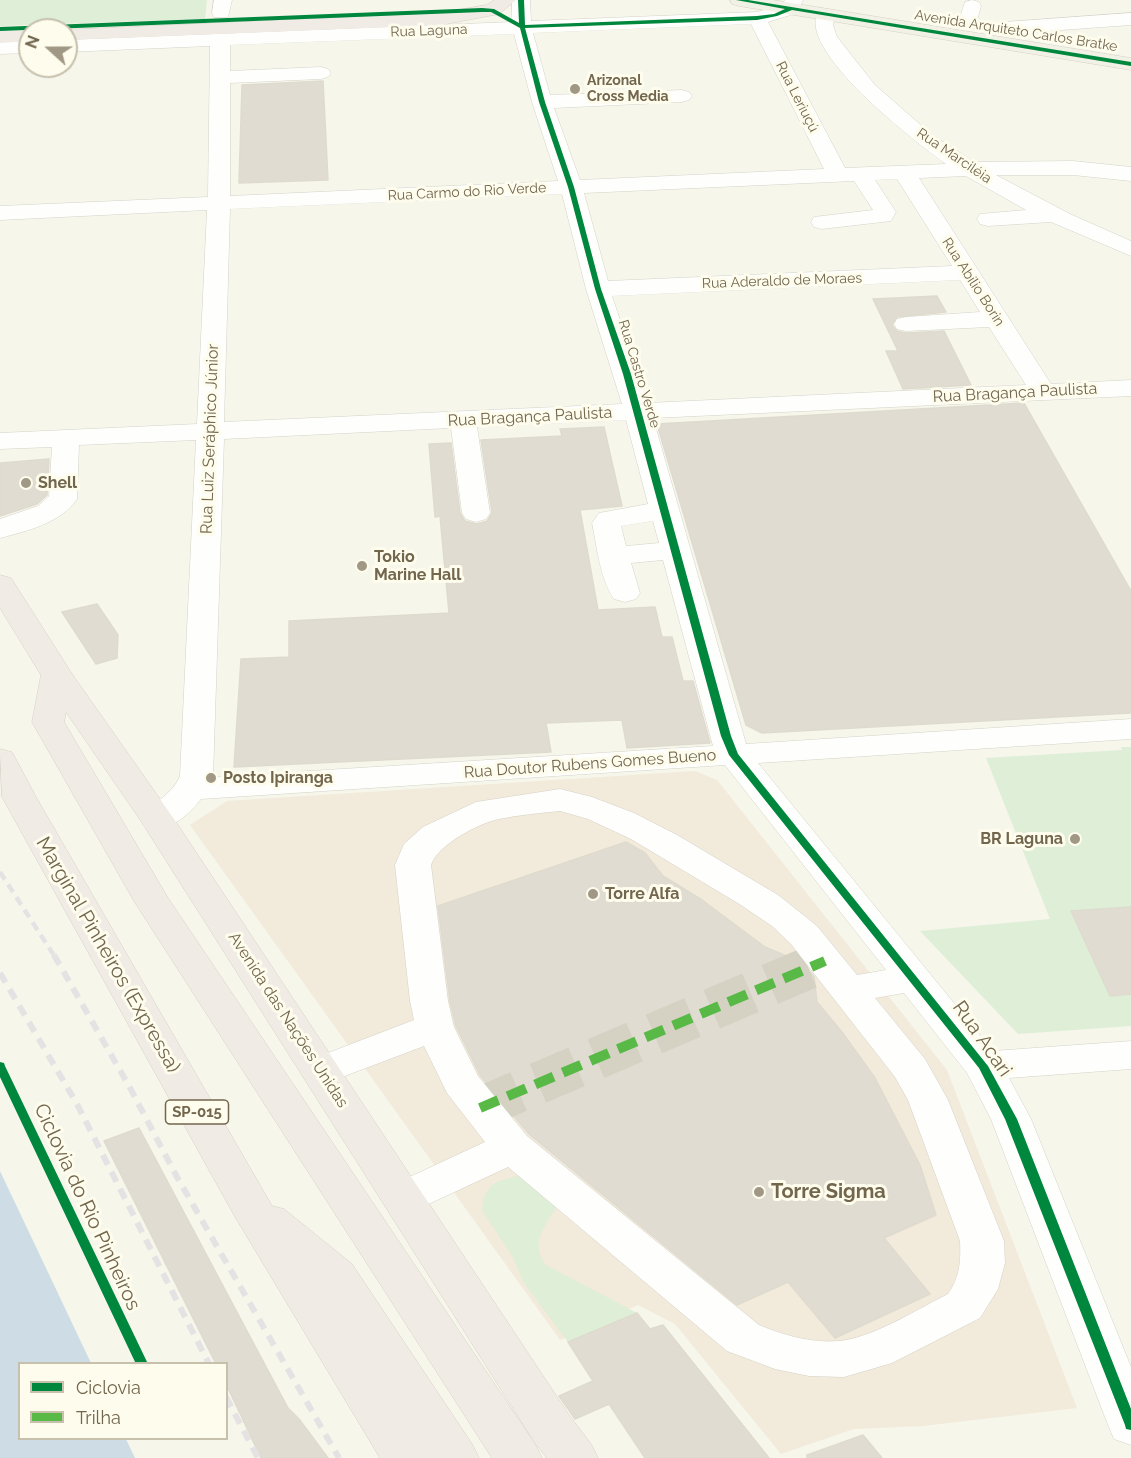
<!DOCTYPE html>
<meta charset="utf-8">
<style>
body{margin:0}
#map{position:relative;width:1131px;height:1458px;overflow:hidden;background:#f6f6eb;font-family:Raleway,sans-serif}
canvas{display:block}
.legend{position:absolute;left:18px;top:1362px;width:210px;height:78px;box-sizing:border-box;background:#fefced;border:2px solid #c6c0ad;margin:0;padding:8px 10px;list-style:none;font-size:18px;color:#72664d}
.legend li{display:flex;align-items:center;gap:12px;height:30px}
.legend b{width:30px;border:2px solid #c6c0ad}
.north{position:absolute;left:18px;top:18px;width:60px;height:60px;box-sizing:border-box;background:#fefced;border:2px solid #c6c0ad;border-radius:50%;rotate:291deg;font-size:16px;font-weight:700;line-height:24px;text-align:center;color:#72664d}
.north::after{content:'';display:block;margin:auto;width:21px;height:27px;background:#a09884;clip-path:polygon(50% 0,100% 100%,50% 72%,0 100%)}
</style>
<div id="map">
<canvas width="1131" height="1458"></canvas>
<ul class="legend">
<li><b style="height:8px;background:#00873e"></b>Ciclovia</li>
<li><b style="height:8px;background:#58b947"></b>Trilha</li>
</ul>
<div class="north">N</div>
</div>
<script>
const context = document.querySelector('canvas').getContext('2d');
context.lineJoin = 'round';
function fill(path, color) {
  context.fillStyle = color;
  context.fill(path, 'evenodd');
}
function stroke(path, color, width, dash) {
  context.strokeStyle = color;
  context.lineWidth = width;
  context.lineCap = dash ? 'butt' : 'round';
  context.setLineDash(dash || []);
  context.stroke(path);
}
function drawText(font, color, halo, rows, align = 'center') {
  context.font = font + ' Raleway,sans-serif';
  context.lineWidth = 6;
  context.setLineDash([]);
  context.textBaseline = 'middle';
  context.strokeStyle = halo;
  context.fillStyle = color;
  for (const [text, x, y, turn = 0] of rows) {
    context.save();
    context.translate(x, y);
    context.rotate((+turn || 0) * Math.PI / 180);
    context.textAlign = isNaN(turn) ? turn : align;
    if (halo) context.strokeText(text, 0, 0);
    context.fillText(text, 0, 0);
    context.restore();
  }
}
fill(new Path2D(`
 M695 771 717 780 947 1070 1077 1408 923 1426 854 1429 781 1454 675 1324 638 1305 560 1340 190 825 227 801Z`), '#f2eadb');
fill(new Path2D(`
 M0 0H207L205 19 0 26Z
 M1121 747H1131V1026L1018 1034 920 931 1050 919 986 758 1122 750Z
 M517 1176 527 1177 557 1206C545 1226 529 1244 546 1265L637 1313 568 1342 524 1283 514 1259 482 1210 483 1199 491 1186 499 1181Z`), '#deeed7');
fill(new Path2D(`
 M0 1171 91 1363 20 1364V1438L126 1439 135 1458H0Z`), '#cedde5');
const building = new Path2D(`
 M323 81 328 180 239 183 242 85Z
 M937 296 946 312 897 317 892 325 897 331 906 333 944 331 971 385 903 389 886 351H898L873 299Z
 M1024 403 1131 591V713L762 733 746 725 657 424Z
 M604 427 622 506 580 510 598 610 655 607 662 637H672L683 681H693L710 743 627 748 622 720 546 723 551 752 234 767 241 659 289 657V621L449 613 440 516 435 517 429 444 451 443 460 513 465 521 477 524 487 521 492 513 481 440 562 436 560 429Z
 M49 459 47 495 37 504 0 516V463Z
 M97 604 118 635 117 658 96 664 62 612Z
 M626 842 645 853 663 876 702 900 765 947 803 963 814 977 817 1002 842 1032 875 1078 920 1165 936 1215 884 1238 930 1294 835 1338 788 1282 737 1305 529 1134 480 1075 456 1026 450 1001 438 906Z
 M1131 907V994L1110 996 1071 911Z
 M139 1128 288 1408 299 1419 328 1458H261L226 1384V1364H216L104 1141Z
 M637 1313 650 1329 663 1325 769 1458H645L609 1404 575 1419 559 1396 593 1381 568 1342Z
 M863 1435 882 1458H807V1455Z`);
fill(building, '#e0dcd1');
stroke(building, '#dedbce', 1.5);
stroke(new Path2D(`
 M480 1108 825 961`), '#d5d2c4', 42, [42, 21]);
const minor = new Path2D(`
 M214 0H232L228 17H214L212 13Z
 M512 0H530L531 21 757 12 782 5 785 0H803L797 13 768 22 845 168 946 164C917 143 793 49 819 10H833L835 14 833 25 837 37 875 85 931 134 974 162 1073 161 1131 167V181L1073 175H996L1070 214 1131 241V256L1051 222 988 226 980 224 977 219 980 214 1026 210 966 176 919 178 1051 384 1131 380V396L653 418 746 744 1131 719V739L758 763 993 1051 1131 1041V1069L1009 1078 1031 1119 1131 1367V1445L1114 1439 1108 1425 991 1119 967 1073 904 993 875 998 925 1059 948 1100 1004 1241 1005 1263 998 1289 980 1318 892 1363 844 1377 809 1376 775 1369 727 1351 508 1167 418 1209 403 1214 388 1209 382 1198 388 1187 485 1142 447 1093 424 1046 321 1085 307 1081 301 1071 307 1061 414 1020 410 1001 395 865 404 844 423 827 476 802 560 789 592 797 634 813 677 835 778 895 817 926 857 975 886 970 725 765 201 799C187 817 168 833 145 827L140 819C151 802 172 796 180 776L196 440 79 445 77 499C61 523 27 531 0 538V519L38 506 49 496 52 447 0 449V433L197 424 207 210 0 220V206L208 197 210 46 66 52V40L512 22ZM751 24 824 169 580 180 554 108 682 102 689 100 692 96 689 92 682 90 550 95 533 33ZM514 34 532 102 558 181 230 196V83L321 79 328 77 331 73 328 69 321 67 230 71V45ZM897 179 952 266 608 281 584 193 854 181 873 210 814 217 811 222 814 227 822 229 891 221 896 212 875 180ZM562 194 586 289 622 404 224 422 230 209ZM960 280 980 312 906 317 897 319 894 324 897 329 906 331 989 327 1026 385 648 403 612 296ZM626 420 648 504 599 513 592 523C597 547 600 579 614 599L625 602 636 599 640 593 631 563 663 560 713 746 213 777 224 439 451 428 462 513 466 519 476 522 486 519 490 513 477 427ZM653 521 659 543 626 546 621 526ZM560 811 588 819 631 839 741 905 772 926 791 944 895 1077 908 1100 960 1241C961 1261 960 1277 948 1294 918 1309 879 1334 846 1340 817 1345 785 1336 759 1325L527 1136 478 1076 454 1027 448 1001 431 865C437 845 479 823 499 819 519 815 540 813 560 811Z
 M972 0 979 2 981 6 978 17 983 24 981 28H967L960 17 965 2Z
 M1131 13V25L1005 34 998 32 995 28 998 24 1005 22Z
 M30 41V53L0 54V42Z`);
const major = new Path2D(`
 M730 0H773L1131 58V70L739 6 732 4Z`);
const highway = new Path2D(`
 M495 0H516L499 14 441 25 66 40V30H59L441 13 486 5Z
 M30 29 33 30H30V41L0 43V31Z
 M0 575 11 578 72 674 174 819 569 1415 591 1444 598 1458H547L535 1443 141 821 66 712 64 722 168 898 535 1444 542 1458H492L134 901 32 722 41 675 0 608Z
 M0 749 12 752 36 797 272 1206 284 1209 352 1264 472 1444 479 1458H429L428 1456 429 1458H380L234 1215 2 797Z`);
stroke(minor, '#d4d2c8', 1);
stroke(major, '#d5d1c7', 1);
stroke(highway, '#d5d1c7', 1);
fill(minor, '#fefefc');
fill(major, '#f2f1e6');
fill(highway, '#f0ece5');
stroke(new Path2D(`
 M0 872 55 957`), '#e5e2e4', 4.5, [9, 6]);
stroke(new Path2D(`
 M54 955 129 1086 177 1177 339 1458
 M0 973 77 1104 209 1364
 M226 1397 258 1458`), '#e5e2e4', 6, [11, 8]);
stroke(new Path2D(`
 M480 1108 825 961`), '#58b947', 10, [20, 10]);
fill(new Path2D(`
 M518 0H524L525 25 757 16 774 14 785 9 736 0H748L1131 62V66L792 10 777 16 757 20 525 28 545 102 574 187 601 289 631 374 731 736 738 754 988 1066 1017 1119 1131 1409V1430L1126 1429 1125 1425 1005 1119 979 1068 729 755 721 736 623 374 595 289 568 187 539 102 520 28 491 12H482L0 31V27L482 8 494 9 519 23Z
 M0 1062 4 1063 5 1066 148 1364H136L0 1077Z`), '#00873e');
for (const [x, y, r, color] of [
 [575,89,6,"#a09884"],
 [26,483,6,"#a09884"],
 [362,566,6,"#a09884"],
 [211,778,6,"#a09884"],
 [1075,839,6,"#a09884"],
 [593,894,6,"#a09884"],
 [759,1192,6,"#a09884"]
]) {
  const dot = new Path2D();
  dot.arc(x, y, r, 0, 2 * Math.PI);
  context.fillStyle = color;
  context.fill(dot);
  stroke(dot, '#fefced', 2);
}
drawText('14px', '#72664d', '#fefced', [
 ["Rua Laguna",429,31,-2],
 ["Avenida Arquiteto Carlos Bratke",1016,31,9],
 ["Rua Leriuçú",797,97,63],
 ["Rua Marciléia",954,156,34],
 ["Rua Carmo do Rio Verde",467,192,-3],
 ["Rua Aderaldo de Moraes",782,281,-2],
 ["Rua Abílio Borin",973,282,57],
 ["Rua Castro Verde",639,374,73]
]);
drawText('bold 14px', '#72664d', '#fefced', [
 ["Arizonal",587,81],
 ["Cross Media",587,97]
], 'left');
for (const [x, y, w] of [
 [197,1112,63]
]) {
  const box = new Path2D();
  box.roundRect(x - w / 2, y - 12, w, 24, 4.5);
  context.fillStyle = '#fefced';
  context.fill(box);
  stroke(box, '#72664d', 1.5);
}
drawText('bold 15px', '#72664d', null, [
 ["SP-015",197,1112]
]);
drawText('16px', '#72664d', '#fefced', [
 ["Rua Bragança Paulista",1015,393,-3],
 ["Rua Bragança Paulista",530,417,-3],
 ["Rua Luiz Seráphico Júnior",210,439,-88],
 ["Rua Doutor Rubens Gomes Bueno",590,764,-4],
 ["Avenida das Nações Unidas",288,1020,57]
]);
drawText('bold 16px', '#72664d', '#fefced', [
 ["Shell",38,483],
 ["Tokio",374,557],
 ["Marine Hall",374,575],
 ["Posto Ipiranga",223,778],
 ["BR Laguna",1063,839,"right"],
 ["Torre Alfa",605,894]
], 'left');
drawText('20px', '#72664d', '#fefced', [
 ["Marginal Pinheiros (Expressa)",108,955,60],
 ["Rua Acari",982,1039,55],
 ["Ciclovia do Rio Pinheiros",87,1207,65]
]);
drawText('bold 20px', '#72664d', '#fefced', [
 ["Torre Sigma",771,1192]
], 'left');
</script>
